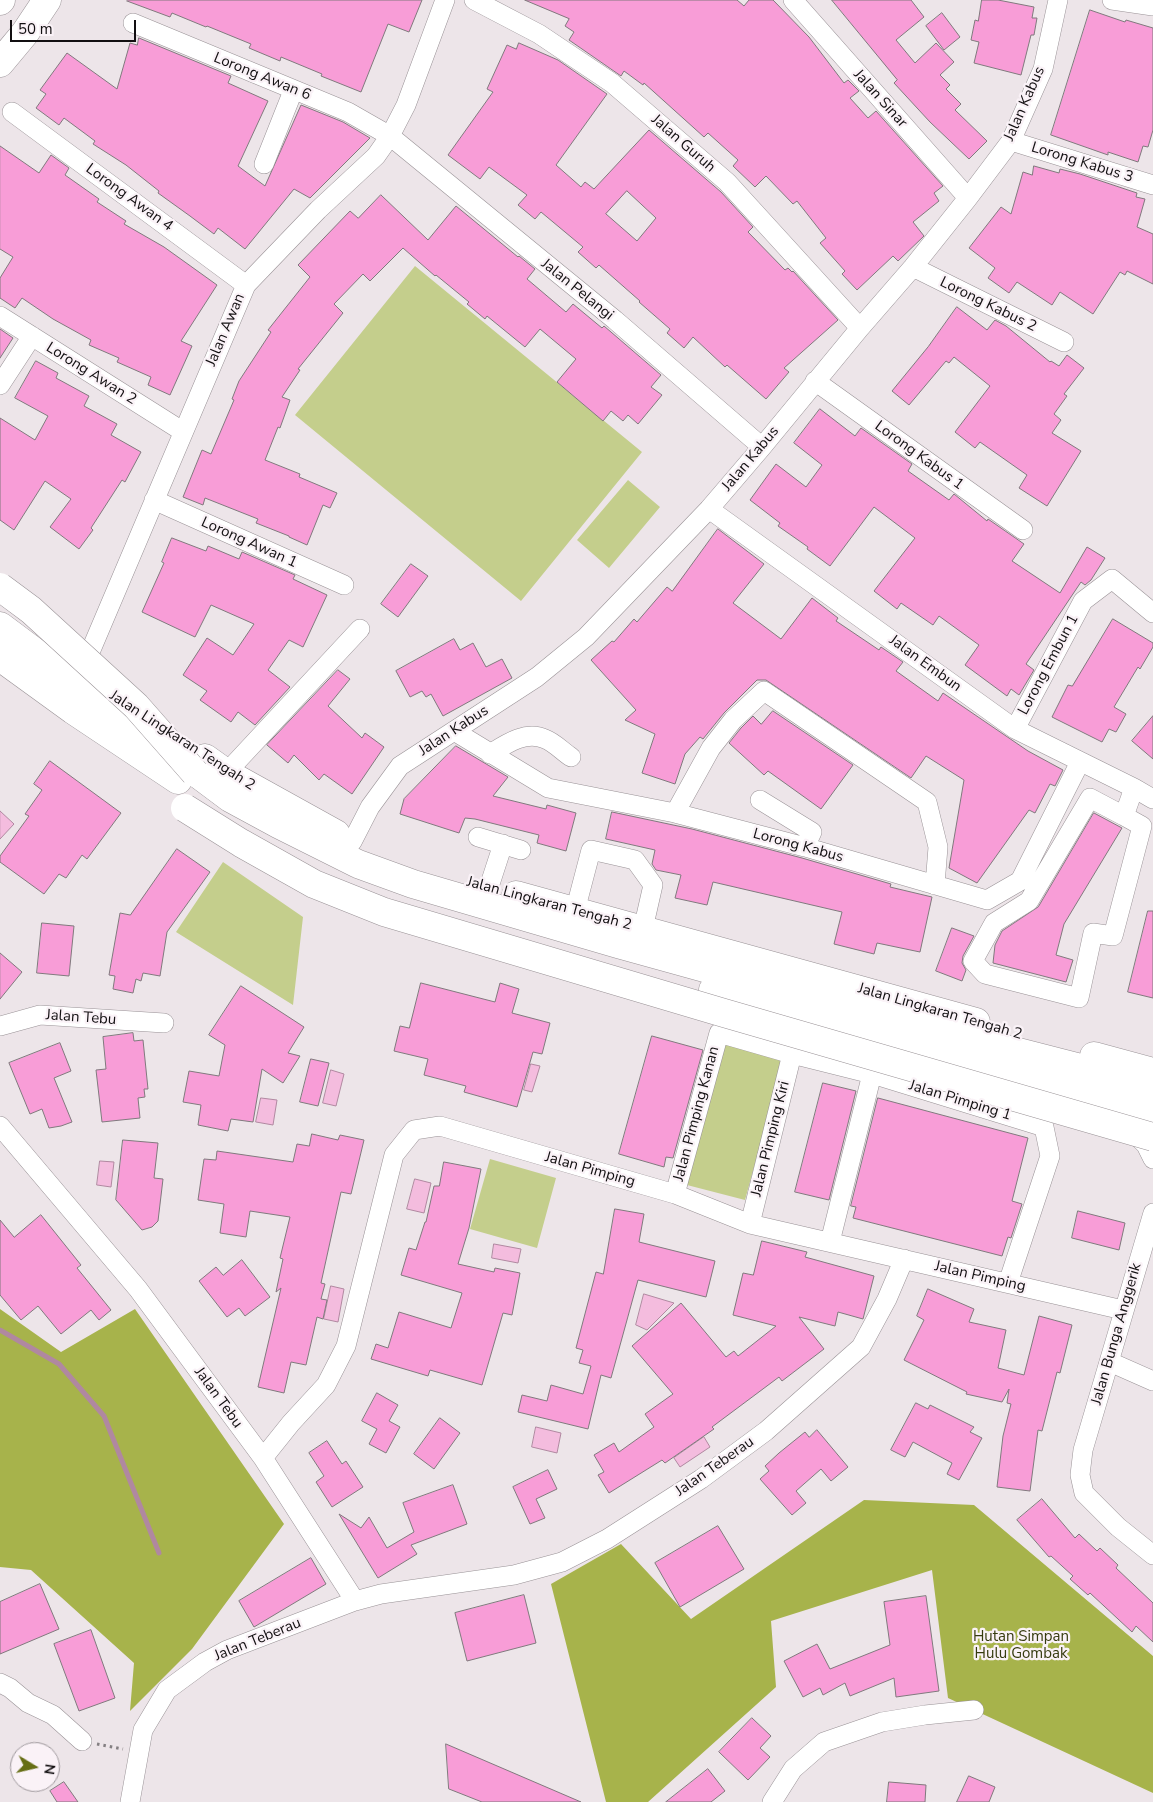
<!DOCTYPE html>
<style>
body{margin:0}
#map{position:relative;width:1153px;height:1802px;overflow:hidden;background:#ede5e9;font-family:"Nunito Sans",sans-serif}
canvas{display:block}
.north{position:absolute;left:10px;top:1742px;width:50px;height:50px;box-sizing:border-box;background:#faf2f7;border:1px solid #9d979b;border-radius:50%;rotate:99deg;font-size:14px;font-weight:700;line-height:20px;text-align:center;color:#120f11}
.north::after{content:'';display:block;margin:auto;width:18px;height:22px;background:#666e15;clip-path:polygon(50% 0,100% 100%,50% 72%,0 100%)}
.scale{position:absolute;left:10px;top:20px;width:126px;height:22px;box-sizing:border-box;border:2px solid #120f11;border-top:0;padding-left:6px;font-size:15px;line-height:18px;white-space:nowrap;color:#120f11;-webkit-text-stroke:4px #faf2f7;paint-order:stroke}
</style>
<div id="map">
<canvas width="1153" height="1802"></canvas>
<div class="north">N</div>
<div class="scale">50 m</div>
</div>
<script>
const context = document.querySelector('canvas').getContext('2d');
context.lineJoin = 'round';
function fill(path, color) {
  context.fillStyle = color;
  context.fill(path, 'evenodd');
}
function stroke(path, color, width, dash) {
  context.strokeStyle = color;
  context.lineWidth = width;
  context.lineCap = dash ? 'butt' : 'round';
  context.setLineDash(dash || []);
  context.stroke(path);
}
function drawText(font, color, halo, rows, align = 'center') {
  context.font = font + ' "Nunito Sans",sans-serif';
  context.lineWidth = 4.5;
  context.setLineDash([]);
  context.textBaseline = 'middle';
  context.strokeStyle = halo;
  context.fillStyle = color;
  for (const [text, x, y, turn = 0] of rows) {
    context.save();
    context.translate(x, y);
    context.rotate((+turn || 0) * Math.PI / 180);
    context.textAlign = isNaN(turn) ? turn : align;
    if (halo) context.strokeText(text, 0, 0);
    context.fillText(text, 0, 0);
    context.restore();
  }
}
fill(new Path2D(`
 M415 266 642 452 521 601 295 415Z
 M628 480 660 507 609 568 577 540Z
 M223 862 303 917 293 1005 176 932Z
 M726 1042 784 1058 745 1200 687 1185Z
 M490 1159 556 1178 537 1248 470 1229Z`), '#c4ce8c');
fill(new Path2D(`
 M0 1309 61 1352 135 1309 284 1524 192 1649 130 1711 134 1663 31 1570 0 1567Z
 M864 1500 974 1505 1153 1656V1793L948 1698 932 1570 771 1621 776 1687 648 1802H606L551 1584 621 1544 691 1619Z`), '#a7b34b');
const water = new Path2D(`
 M0 811 14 824 0 839Z
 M531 1064 540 1066 532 1092 524 1090Z
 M331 1070 344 1074 336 1106 323 1103Z
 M261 1098 277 1100 273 1125 256 1122Z
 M100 1161 114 1162 111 1187 97 1185Z
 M415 1179 431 1183 424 1213 407 1209Z
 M494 1244 521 1249 518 1263 492 1258Z
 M331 1286 344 1289 338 1322 324 1319Z
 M644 1294 674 1303 647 1330 636 1325Z
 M536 1427 561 1433 557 1453 532 1447Z
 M704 1437 710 1447 680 1467 674 1458Z`);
fill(water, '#f4bcde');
stroke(water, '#b088a0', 1);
stroke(new Path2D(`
 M0 1330 59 1364 104 1416 159 1553`), '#b088a0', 5);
const building = new Path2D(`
 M128 0H422L409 32 388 24 361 92 321 76 322 74 281 57 280 61 249 48 251 44 207 26 206 27 172 13 170 17 127 1Z
 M525 0H737L744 6 749 0H773L809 37 844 83 848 80 859 91 850 98 868 118 876 111 943 186 934 193 939 201 913 222 924 236 898 261 893 256 857 290 842 274 845 271 820 243 826 238 797 201 793 204 766 176 755 187 733 166 738 160 708 133 704 137 644 83 643 85 624 71 621 76 569 40 574 32 565 26 569 19Z
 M832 0H911L924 17 896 40 915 63 936 43 954 62 940 75 950 85 946 89 961 104 955 110 987 141 969 159 930 122 894 83 897 80Z
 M982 0H998L1034 7 1032 18H1037L1034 35H1031L1021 75 974 63 979 42 971 40 975 20 978 21Z
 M1090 10 1125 22 1126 20 1153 28V130L1148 147 1143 146 1138 162 1108 152V155L1051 135Z
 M942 13 960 37 944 50 926 26Z
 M139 38 231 76 228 83 268 101 238 166 265 186 301 105 343 122 370 138 310 198 294 189 245 249 218 228 214 234 190 216 158 193 159 191 126 165 93 144 95 141 64 118 59 125 36 108 46 94 40 90 67 53 117 89 130 43 137 45Z
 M519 43 558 60 607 94 556 165 581 187 585 182 594 189 649 130 721 192 753 227 748 232 785 270 788 268 792 272 793 271 838 320 784 368 789 372 766 399 727 365 725 367 693 337 684 348 667 333 670 329 639 302 640 301 599 265 596 268 578 252 583 247 541 212 535 219 518 205 527 195 489 167 480 179 448 155 493 92 487 89 507 45 516 49ZM627 191 656 218 637 241 606 214Z
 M0 146 39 173 51 155 69 168 65 175 99 199 97 202 126 221 124 224 164 247 217 285 181 341 192 346 170 395 148 385 151 377 117 362 119 358 89 345 91 340 53 319 22 298 15 308 0 298V278L13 257 0 249Z
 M1034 166 1059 173 1060 169 1080 174 1137 193 1136 197 1145 199 1137 227 1153 234V284L1127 271 1125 275 1120 272 1093 314 1060 292 1052 305 1017 282 1009 293 988 278 995 268 969 248 1001 207 1011 214 1023 172 1032 175Z
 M381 195 428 240 456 206 518 257 519 256 535 269 527 279 566 312 573 304 602 328 604 326 661 375 651 387 662 395 638 424 628 415 623 421 611 411 603 421 557 382 576 359 540 329 525 347 487 316 485 319 467 304 469 302 436 275 435 276 403 248 370 281 363 274 334 304 343 313 298 369 300 370 282 397 290 400 280 428 278 427 265 460 300 474 299 477 337 493 330 508 323 505 307 545 289 537V536L256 523 258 519 205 498 203 505 183 497 202 450 211 454 234 400 232 399 239 381 271 332 268 330 310 277 298 265 350 211 358 218Z
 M957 307 987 330 995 320 1006 326 1050 362 1051 361 1059 366 1067 355 1084 368 1064 394 1067 396 1054 414 1061 420 1052 433 1081 451 1047 506 1019 488 1027 475 980 442 975 448 955 432 990 386 954 357 949 363 946 361 909 405 892 391 928 347Z
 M0 329 13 338 0 358Z
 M36 361 58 373 56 378 89 396 84 406 117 424 111 435 141 452 125 482 122 480 91 528 93 530 79 549 50 527 71 499 45 481 14 530 0 520V418L35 440 48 416 15 398Z
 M820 409 855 436 861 428 912 464 908 471 949 500 954 494 987 521 988 519 1024 544 1012 561 1060 593 1087 547 1105 558 1091 580 1085 585 1081 582 1026 664 1034 670 1019 695 1011 689 1007 696 965 665 979 645 939 616 933 625 901 603 897 609 874 591 915 538 874 507 830 566 807 549 808 547 778 526 780 523 750 500 776 464 806 487 822 465 794 443Z
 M718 529 764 564 733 603 781 639 812 598 838 618 836 621 879 650 881 647 903 662 896 671 938 701 943 693 1028 751 1063 770 1055 786 1050 784 1035 813 1029 810 977 883 949 868 964 780 926 756 911 778 766 680H757L724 713 703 739 700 737 685 754 675 784 642 773 655 734 625 720 636 710 591 660 612 641 614 642 634 619 637 622 667 587 672 591Z
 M172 538 206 551 208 546 239 559 242 552 295 575 293 579 327 595 303 647 289 640 268 670 290 687 255 725 238 712 231 722 200 700 207 691 183 675 207 638 233 655 254 624 211 605 195 637 142 612 164 563 162 562Z
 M411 564 428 576 398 617 381 604Z
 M1113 619 1153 643V647L1140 669 1138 667 1114 707 1126 714 1116 732 1109 729 1102 742 1052 717 1068 685 1072 686Z
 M454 639 460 650 473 643 486 667 502 659 512 678 443 716 431 694 426 697 422 691 410 697 396 671Z
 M338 670 350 679 328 706 362 738 365 733 384 747 352 794 324 774 319 780 294 755 288 763 267 745Z
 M773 711 853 765 821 809 768 771 764 775 729 743 741 728 753 716 761 724Z
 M1153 716V759L1132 741Z
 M456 746 508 777 493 796 546 809 547 805 576 813 566 851 537 843 539 835 475 819 465 818 459 833 400 814 404 799Z
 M50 761 121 813 87 859 82 855 66 878 59 874 44 894 0 862V856L29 816 25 814 42 790 34 784Z
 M612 812 692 829 802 858 891 884 890 887 932 897 920 952 877 943 874 954 834 944 842 912 713 882 707 905 675 898 681 875 656 870 652 864 655 850 606 839Z
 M1094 813 1122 828 1064 924 1056 955 1073 960 1066 982 993 963 995 945 1002 931 1038 907Z
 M177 849 210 872 167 932 160 976 143 973 141 981 136 979 133 993 113 989 115 976 109 975 120 913 130 915Z
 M1148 911H1153V998L1128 992Z
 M42 923 74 926 69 976 37 973Z
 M952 928 974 936 963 956 962 963 966 970 962 981 936 971Z
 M0 953 22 972 0 999Z
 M421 983 495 1002 500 983 519 989 512 1013 550 1023 542 1054 533 1052 517 1107 464 1092 466 1086 424 1075 428 1059 394 1051 400 1026 409 1028Z
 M241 986 304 1027 288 1053 300 1056 283 1083 262 1069 253 1122 231 1119 228 1131 198 1125 201 1105 183 1102 189 1071 219 1076 225 1045 209 1035Z
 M133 1033 134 1041 143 1040 148 1089H144L145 1097 138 1098 140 1118 102 1122 96 1070 106 1069 103 1037Z
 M652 1036 703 1050 673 1158 666 1157 664 1167 619 1154Z
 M60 1043 71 1071 54 1078 72 1122 61 1126 49 1128 42 1109 30 1114 9 1063Z
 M311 1059 329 1063 318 1106 300 1102Z
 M823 1083 856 1091 829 1200 795 1192Z
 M878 1098 1028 1138 1012 1201 1022 1204 1011 1238 1008 1237 1002 1256 853 1218 856 1207 851 1206Z
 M312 1134 338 1140 340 1135 364 1140 351 1194 341 1192 321 1283 325 1284 321 1299 327 1300 323 1319 317 1317 306 1365 291 1362 284 1393 258 1387 281 1288 276 1292 283 1259 280 1258 290 1217 250 1211 246 1237 220 1233 224 1204 198 1200 204 1159 216 1160 217 1151 293 1162 297 1144 309 1146Z
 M123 1140 158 1143 154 1178 163 1179 158 1221 152 1227 142 1230 116 1200Z
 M444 1162 481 1169 469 1228 458 1264 494 1272 495 1268 520 1273 512 1315 503 1313 482 1385 430 1370 428 1376 371 1359 376 1344 388 1348 399 1312 451 1328 462 1293 401 1275 409 1248 416 1250 425 1222H426L434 1186H439Z
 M615 1209 644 1214 639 1242 715 1261 706 1297 638 1280 611 1378 601 1375 588 1429 518 1412 522 1395 547 1401 551 1385 583 1394 591 1366 579 1363 583 1350 576 1348 596 1272 603 1274Z
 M1078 1211 1125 1223 1119 1250 1072 1238Z
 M41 1215 81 1265 77 1268 111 1310 99 1320 91 1310 61 1334 38 1306 21 1320 0 1295V1220L14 1237Z
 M762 1241 807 1252 805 1257 874 1276 863 1319 838 1312 835 1326 799 1317 824 1349 782 1381 779 1377 712 1427 714 1429 665 1463 662 1460 609 1493 598 1475 604 1472 594 1455 614 1443 619 1452 654 1427 645 1414 673 1394 632 1346 681 1303 726 1357 734 1351 738 1356 776 1326 733 1315 743 1273 753 1275Z
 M242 1260 270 1297 245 1316 239 1308 227 1317 199 1281 216 1267 223 1275Z
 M928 1289 974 1309 969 1322 1006 1330 998 1368 1024 1375 1039 1316 1072 1325 1060 1373 1057 1372 1042 1431 1038 1430 1030 1491 997 1487 1003 1436 1011 1404 1007 1403 1009 1389 1002 1402 966 1394 967 1392 904 1360 924 1320 917 1316Z
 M377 1393 398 1405 389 1421 400 1427 386 1453 369 1444 377 1429 362 1421Z
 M916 1403 928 1409 930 1405 974 1427 970 1432 982 1438 959 1480 947 1474 952 1463 913 1442 905 1457 891 1450Z
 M440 1418 460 1433 434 1469 414 1454Z
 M817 1430 848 1467 831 1481 821 1469 796 1491 806 1503 792 1515 760 1479 769 1471 765 1466 779 1453 805 1432 809 1437Z
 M327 1441 342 1464 346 1461 363 1487 332 1507 316 1482 324 1476 309 1453Z
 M548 1470 557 1489 536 1499 545 1518 530 1524 513 1487Z
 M453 1485 467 1524 411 1545 417 1554 378 1578 339 1514 361 1528 369 1517 387 1548 414 1532 403 1503Z
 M1042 1499 1075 1538 1079 1534 1097 1551 1100 1548 1118 1565 1116 1568 1153 1603V1642L1136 1626 1132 1632 1090 1593 1088 1595 1070 1579 1073 1576 1051 1556 1049 1557 1017 1520Z
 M718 1526 744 1569 680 1607 655 1563Z
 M311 1558 326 1584 254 1627 239 1601Z
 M40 1584 59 1629 0 1654V1602Z
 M524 1595 536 1643 467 1661 455 1613Z
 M926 1596 939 1691 896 1697 894 1678 850 1696 845 1683 823 1695 820 1688 803 1697 784 1661 817 1644 830 1669 890 1645 884 1602Z
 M91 1630 115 1698 79 1711 54 1644Z
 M752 1718 771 1736 760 1748 770 1757 748 1780 719 1752Z
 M446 1744 581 1802H482L449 1789Z
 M708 1769 725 1791 711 1802H666Z
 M969 1776 995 1787 989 1802H957Z
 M64 1782 78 1802H57L50 1791Z
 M889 1782 926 1785 925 1802H887Z`);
fill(building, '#f89dd7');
stroke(building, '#80797d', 1);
const minor = new Path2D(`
 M474 0 539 34 612 83 727 182 860 328
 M793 0 968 198
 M1112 0 1153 6
 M133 23 348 112 390 136 615 320 762 447
 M12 112 246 285
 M1011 141 1153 185
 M264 164 293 91
 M913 267 1064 342
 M0 316 182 431
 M815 381 1023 530
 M0 385 32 336
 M154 500 344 585
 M709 509 1015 729 1134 788 1153 799
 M82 671 246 285 318 210 376 156 390 136 406 105 445 0
 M1015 729 1083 601 1112 579 1153 613
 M454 731 548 788 675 813 805 847 987 900 1020 881 1080 762
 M490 754C506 744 526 730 545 739 554 742 563 752 571 757
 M226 773 360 629
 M760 800 812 832 805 847
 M675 813 711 748 733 720 764 691 927 802 938 847 935 885
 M1124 816 1090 798 1029 901 994 923 973 961 985 974 1079 998 1093 933 1113 936 1142 826 1124 816 1134 788
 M478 837 521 850
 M352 842 370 807 400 766 537 677 586 637 709 509 762 447 860 328 913 267 968 198 1011 141 1043 69 1058 0
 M489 887 503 844
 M575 911 591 850 635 860 653 885 643 929
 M0 1026 40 1015 164 1023
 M0 1126 138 1289 263 1458 355 1601 381 1594 514 1575 562 1562 607 1539 701 1479 766 1431 861 1347 887 1299 904 1259
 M1133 1132 1146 1145 1153 1159
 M675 1194 719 1033 792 1054 872 1074 1044 1127 1050 1156 1008 1283
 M1153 1213 1083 1450 1080 1475 1084 1493 1118 1527 1153 1555
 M750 1224 792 1054
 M830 1242 872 1074
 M1110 1362 1153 1381
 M263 1458 291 1423 326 1385 346 1346 394 1155 414 1130 440 1126 675 1194 750 1224 1123 1310
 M0 1683 10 1688 28 1703 53 1715 82 1741
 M130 1802 143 1730 167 1690 205 1662 227 1650 355 1601
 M772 1802 793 1769 824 1742 882 1722 925 1715 974 1710`);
const highway = new Path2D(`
 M0 1 1 0
 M0 63 25 33 47 0
 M0 626 230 798 278 824 358 864 413 884 618 944 878 1016 1077 1067 1153 1094
 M0 657 73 710 178 780
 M205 758 226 773 336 834
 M516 895 976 1022
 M713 990 803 1016 1098 1096 1153 1115
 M1094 1056 1153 1072`);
stroke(minor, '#999296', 20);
stroke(highway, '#999296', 29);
stroke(new Path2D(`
 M97 1744 123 1749`), '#847f82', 3, [2.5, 4]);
stroke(minor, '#fff', 19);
stroke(highway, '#fff', 28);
const highwayBridge = new Path2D(`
 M0 587 31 610 136 706 195 773
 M185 808 241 843 314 884 384 912 724 1013 1153 1137`);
stroke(highwayBridge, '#999296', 29, []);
stroke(highwayBridge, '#fff', 28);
drawText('15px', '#120f11', '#faf2f7', [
 ["Lorong Awan 6",262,77,22],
 ["Jalan Sinar",880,99,48],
 ["Jalan Kabus",1025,104,-66],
 ["Jalan Guruh",683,144,41],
 ["Lorong Kabus 3",1082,163,17],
 ["Lorong Awan 4",129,198,36],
 ["Jalan Pelangi",577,290,39],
 ["Lorong Kabus 2",988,305,26],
 ["Jalan Awan",226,330,-67],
 ["Lorong Awan 2",91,374,32],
 ["Lorong Kabus 1",919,456,36],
 ["Jalan Kabus",751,459,-50],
 ["Lorong Awan 1",249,543,24],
 ["Jalan Embun",925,664,36],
 ["Lorong Embun 1",1049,665,-62],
 ["Jalan Kabus",454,731,-33],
 ["Jalan Lingkaran Tengah 2",182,741,33],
 ["Lorong Kabus",798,846,15],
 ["Jalan Lingkaran Tengah 2",549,904,15],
 ["Jalan Lingkaran Tengah 2",940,1012,16],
 ["Jalan Tebu",81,1018,4],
 ["Jalan Pimping 1",960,1101,17],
 ["Jalan Pimping Kanan",697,1114,-75],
 ["Jalan Pimping Kiri",771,1139,-76],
 ["Jalan Pimping",590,1170,16],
 ["Jalan Pimping",980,1277,13],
 ["Jalan Bunga Anggerik",1117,1334,-74],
 ["Jalan Tebu",218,1398,54],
 ["Jalan Teberau",715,1467,-35],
 ["Jalan Teberau",258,1640,-22]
]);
drawText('15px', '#363b0f', '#faf2f7', [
 ["Hutan Simpan",1021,1637],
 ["Hulu Gombak",1021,1654]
]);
</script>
